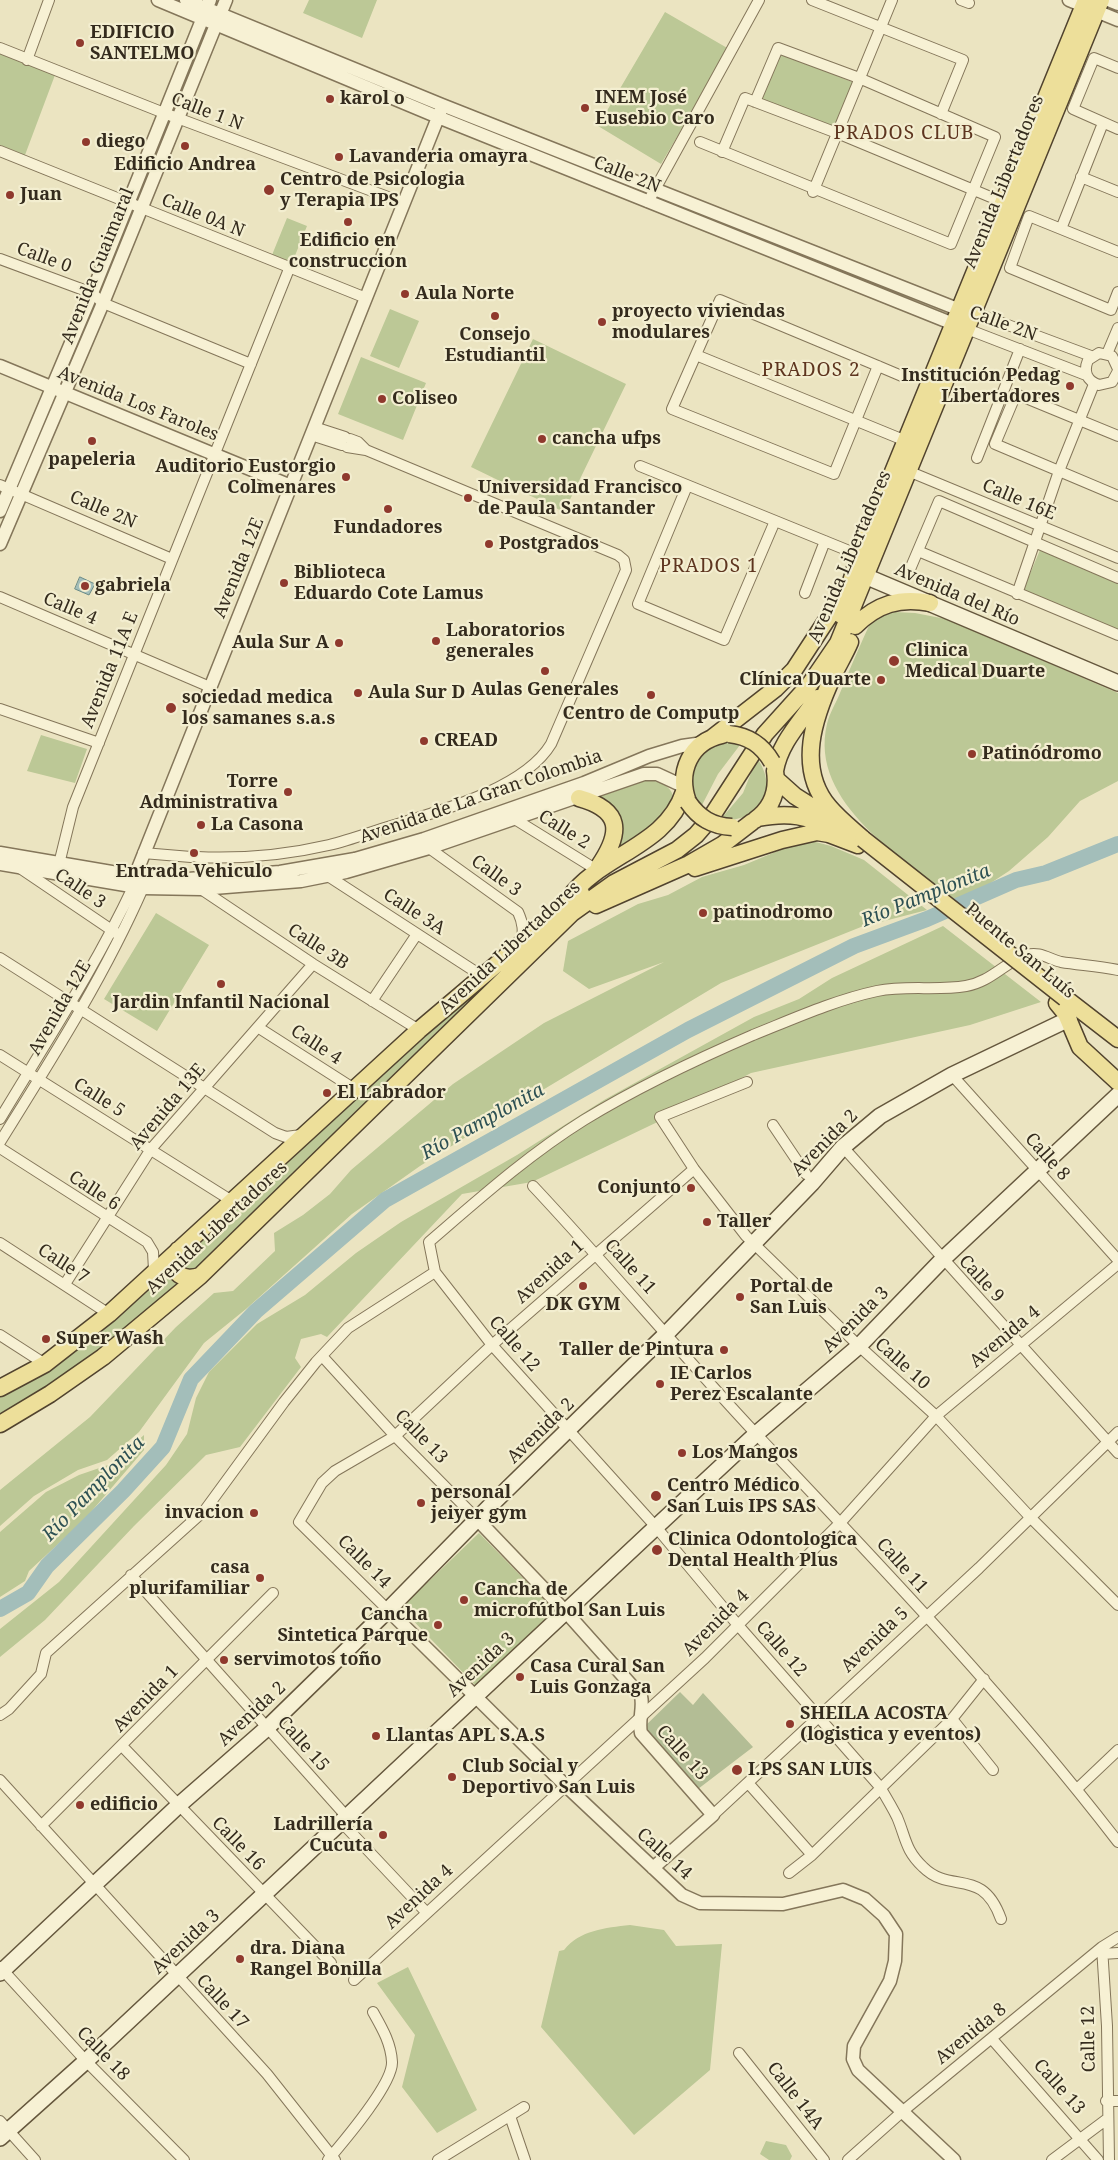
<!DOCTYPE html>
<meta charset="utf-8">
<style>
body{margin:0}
canvas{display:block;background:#ebe4c1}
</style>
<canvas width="1118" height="2160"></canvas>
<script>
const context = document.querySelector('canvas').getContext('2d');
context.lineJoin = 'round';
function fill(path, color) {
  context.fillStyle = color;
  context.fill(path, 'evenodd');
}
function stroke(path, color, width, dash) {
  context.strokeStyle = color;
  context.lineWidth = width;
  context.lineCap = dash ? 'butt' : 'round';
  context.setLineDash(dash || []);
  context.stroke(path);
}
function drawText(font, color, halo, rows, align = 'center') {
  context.font = font + ' "Noto Serif",serif';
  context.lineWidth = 4.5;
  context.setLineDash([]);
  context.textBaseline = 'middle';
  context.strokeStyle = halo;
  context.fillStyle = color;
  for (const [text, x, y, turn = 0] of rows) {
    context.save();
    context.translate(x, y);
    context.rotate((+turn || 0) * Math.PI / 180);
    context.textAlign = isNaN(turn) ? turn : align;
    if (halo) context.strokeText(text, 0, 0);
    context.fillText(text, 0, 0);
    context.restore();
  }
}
fill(new Path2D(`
 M309 0H377L362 38 303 13Z
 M665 12 729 49 661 164 598 126Z
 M778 52 862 86 843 134 758 99Z
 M0 53 55 75 25 155 0 145Z
 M287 218 307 226 292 263 272 255Z
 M390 309 419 321 399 368 370 356Z
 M533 339 626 384 564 512 471 467Z
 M361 357 426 383 403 440 338 414Z
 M1040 550 1118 583V633L1022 593Z
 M895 612 915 613 946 619 1118 693V781L1080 801 1048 837 1009 871 983 888 957 901C905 860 808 803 827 724 829 714 836 703 840 693 850 668 861 643 872 619Z
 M41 735 87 749 75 783 27 771Z
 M730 742 740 745 718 774 701 807C679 780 695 745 730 742Z
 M757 758C780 791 759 823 720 820L743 793Z
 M651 780C711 795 630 842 611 856 619 824 629 816 597 796L634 782Z
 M812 841 831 846 864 860 927 910 861 927 721 983 496 1118 420 1166 352 1214 246 1309 204 1343 139 1432 107 1460 78 1470 34 1496 0 1526V1490L90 1417 176 1327 214 1293 233 1291 275 1251 274 1233 303 1215 330 1194 351 1170 453 1084 544 1023 664 962 589 989 563 971 568 941 638 904 668 895 702 877 744 865 797 843Z
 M156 913 209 945 157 1031 104 999Z
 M943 926 1041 1002 970 1025 751 1073 668 1117 532 1182 462 1194 327 1337 321 1334 301 1339 295 1358 301 1367 240 1447 206 1455 134 1526 45 1620 0 1657V1629L59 1582 166 1465 187 1434 196 1398 209 1372 257 1324 305 1295 356 1253 401 1222 517 1155 604 1100 754 1017 799 999 832 978Z
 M521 951 200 1273 186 1277 175 1258 179 1251Z
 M172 1258 186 1280 102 1355 0 1422V1390Z
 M144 1435V1450L84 1520 29 1571 25 1581 0 1597V1532L46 1492 79 1475 111 1464Z
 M479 1533 555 1611 476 1686 401 1608Z
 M630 1925 664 1930 676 1946 722 1944 710 2070 634 2135 541 2027 559 1951 564 1950C580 1930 605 1928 630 1925Z
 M408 1967 477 2110 437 2133 402 2087 415 2035 377 1983Z
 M766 2141 786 2145 792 2156 790 2160H769L760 2154Z`), '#bcc896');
fill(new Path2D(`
 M680 1692 693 1705 703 1693 753 1747 698 1789 643 1728Z`), '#b3bd95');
const water = new Path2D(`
 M80 577 95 584 89 595 75 589Z`);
fill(water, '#a3beba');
stroke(water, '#6b8b87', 1);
stroke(new Path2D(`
 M0 1609 28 1593 47 1566 123 1491 163 1447 191 1379 256 1311 385 1200 688 1030 854 946 927 919 1016 880 1046 873 1118 844`), '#a3beba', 16);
const minor = new Path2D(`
 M812 0 963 60 941 114
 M961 0 969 3
 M0 48 164 113 404 203
 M27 60 49 0
 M1118 68 1094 58 1073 109 1118 129
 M700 142 951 244 995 137 859 78 778 48 755 102
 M0 151 366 298
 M722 152 745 98 837 133 1005 203
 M1081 177 1118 192
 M813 192 892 0
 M648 202 759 0
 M1061 229 1103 123
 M1118 252 1029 216 1010 268 1111 310 1118 292
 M0 259 92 293 103 303 251 364
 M973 312 1091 356
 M967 329 1086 375
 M1107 354 1118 328
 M696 355 906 441
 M878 366 834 474 672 409 720 300 878 366 904 377
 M1118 369 1112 356 1099 353 1088 360C1083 372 1087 381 1099 385L1112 382 1118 371
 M314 427 345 437
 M311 435 342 445
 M1118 436 1016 394 995 444 1118 496
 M350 439 358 442 366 450
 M977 458 1020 349
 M640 466 859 555
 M908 471 1118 558
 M0 485 172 559
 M687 486 638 604 724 640 775 521
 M918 551 1118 635
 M908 574 939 501 1118 578
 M805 593 825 541
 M1017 594 1059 471 1094 384
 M0 597 210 687
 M0 709 99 743
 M513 818 597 870
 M429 848 518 912C523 923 524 931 521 943
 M143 853 191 857
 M197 857C241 859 286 855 329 845 350 840 371 832 391 826 439 811 524 789 551 744L626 570 624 560 618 555 366 450 347 447
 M59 864 73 807 289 269
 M20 868 116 933
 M328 876 482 976
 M201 889 313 964 419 1030
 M0 958 275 1133 286 1137 301 1135
 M372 1001 417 934
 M259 1028 356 1090
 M0 1055 232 1201
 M952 1075 1118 1260
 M747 1082 660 1117 694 1169 746 1236 859 1346 936 1416 1031 1518 1118 1605
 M0 1119C46 1042 95 968 133 887
 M773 1125 806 1174
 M0 1142C51 1060 104 977 143 888
 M843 1147 1118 1453
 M0 1148 147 1242 153 1252 154 1270
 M533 1186C610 1268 681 1354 758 1436 882 1567 1007 1698 1118 1842
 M0 1243 109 1314
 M435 1272 492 1345 656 1527 737 1624 880 1787C886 1797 892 1807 897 1817 906 1838 905 1850 923 1867 951 1895 982 1866 1001 1919
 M65 1284 151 1149 313 964
 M0 1335 45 1364
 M322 1356 395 1436 477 1519
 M131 1575 347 1817 346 1827 426 1912
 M388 1610 299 1522 322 1483 335 1471 395 1436 492 1345 694 1169
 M0 1715 9 1709 41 1674 46 1653 205 1510 284 1402 316 1362 348 1328 435 1272 429 1242C479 1199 528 1155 584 1120 638 1087 695 1060 753 1035 793 1019 835 1000 877 991 907 985 937 991 966 986 991 982 1006 961 1027 955 1039 951 1049 959 1061 962 1080 965 1099 966 1118 970
 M952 1719 993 1770
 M122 1746 331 1963
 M0 1780 267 2074 335 2160
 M749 1784 812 1855
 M1077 1789 1118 1750
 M713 1815 979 1568 1118 1432
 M41 1826 273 1593
 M789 1873 812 1855 952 1719 984 1679
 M1102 1947 1107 2026 1109 2160
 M1102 1954 1118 1953
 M0 1967 86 2061 184 2160
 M354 1980 705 1658 841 1522 936 1416 1118 1264
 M992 2039 1098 2160
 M739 2053 824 2160
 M1106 2101H1118
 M510 2116 525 2160
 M0 2121 35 2160
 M328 2160C344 2141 393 2084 392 2062 391 2043 382 2028 373 2012
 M438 2160 524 2107
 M848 2160 903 2111 1102 1947 1118 1937
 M1052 2160 1107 2119`);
const tertiary = new Path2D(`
 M158 0 438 117 961 327
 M186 0 442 105 960 310 968 312
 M1069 0 1118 20
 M1108 0 1118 4
 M0 366 291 486
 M0 511 92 293 210 0
 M0 544 103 303 226 0
 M0 853 135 876 166 878 188 879 280 872 355 859 424 839 584 783 649 756 682 746 703 743
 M0 864 143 888 201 889 301 881 346 872 429 848 644 774H657L683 786
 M135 876 441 110
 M477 1519 566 1612 641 1696C644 1709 638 1720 641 1733L713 1815 653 1868
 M388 1610 565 1785 682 1895 700 1903 783 1904 843 1890 865 1899 884 1916 896 1934 895 1961 890 1981 854 2046 853 2059 858 2070 954 2160`);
const secondary = new Path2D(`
 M865 576 1118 683
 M0 1973 179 1805 267 1728 388 1610 490 1506 667 1333 812 1183 843 1147 880 1116 952 1075 1069 1019
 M0 2138 86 2061 656 1527 756 1434 859 1346 942 1260 1118 1095`);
const primary = new Path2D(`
 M841 615 859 555 1086 0
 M855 626C877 604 900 597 930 603
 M850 642C845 654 838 665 833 676 814 717 796 768 829 807 839 819 852 829 863 839
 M712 738 775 689 794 670 841 598
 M775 771C780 742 801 722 817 698
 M776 779 795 796 825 815
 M579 798C622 810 622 832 599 866
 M688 802C677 772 690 742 722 735
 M758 818C788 812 809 815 834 831
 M755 820C772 808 778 791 775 771
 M695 868 782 840 817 832 829 834 858 845
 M569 898C601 854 666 847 684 792
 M596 905 689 864 722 845 752 822
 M1065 998 1118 1039
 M1057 1003 1066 1014 1080 1047 1118 1082
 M178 1250C167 1270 180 1282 200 1276
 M0 1388 45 1364 109 1314 419 1030 581 893
 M0 1424 50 1394 103 1357 200 1276 572 913 614 883 677 850 696 835 710 819 765 734 810 684 838 643 1101 0`);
stroke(minor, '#84765a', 12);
stroke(tertiary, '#84765a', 15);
stroke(secondary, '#65573d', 18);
stroke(primary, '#51432e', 19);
stroke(minor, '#f7f1d4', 10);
stroke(tertiary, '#f7f1d4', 12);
stroke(secondary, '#f7f1d4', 15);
stroke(primary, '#eddf9a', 16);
const primaryBridge = new Path2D(`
 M729 734C749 736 762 745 772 762
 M688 802C699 818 712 826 732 827
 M863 839 1065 998`);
stroke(primaryBridge, '#51432e', 19, []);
stroke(primaryBridge, '#eddf9a', 16);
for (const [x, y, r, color] of [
 [80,43,5,"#8f392d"],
 [330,99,5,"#8f392d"],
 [585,108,5,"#8f392d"],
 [86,142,5,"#8f392d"],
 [185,146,5,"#8f392d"],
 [339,157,5,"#8f392d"],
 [269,190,6,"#8f392d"],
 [10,195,5,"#8f392d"],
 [348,222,5,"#8f392d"],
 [405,294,5,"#8f392d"],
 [495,316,5,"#8f392d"],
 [602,322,5,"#8f392d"],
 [1070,386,5,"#8f392d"],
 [382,399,5,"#8f392d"],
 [542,439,5,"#8f392d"],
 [92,441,5,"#8f392d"],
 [346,477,5,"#8f392d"],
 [468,498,5,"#8f392d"],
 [388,509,5,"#8f392d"],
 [489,544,5,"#8f392d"],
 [284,583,5,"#8f392d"],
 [85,586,5,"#8f392d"],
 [436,641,5,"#8f392d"],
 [339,643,5,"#8f392d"],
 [894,661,6,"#8f392d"],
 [545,671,5,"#8f392d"],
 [881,680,5,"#8f392d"],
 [358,693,5,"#8f392d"],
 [651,695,5,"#8f392d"],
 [171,708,6,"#8f392d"],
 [424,741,5,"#8f392d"],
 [972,754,5,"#8f392d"],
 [288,792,5,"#8f392d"],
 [201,825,5,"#8f392d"],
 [194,853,5,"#8f392d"],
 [703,913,5,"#8f392d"],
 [221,984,5,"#8f392d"],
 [327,1093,5,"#8f392d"],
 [691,1188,5,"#8f392d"],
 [707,1222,5,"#8f392d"],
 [583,1286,5,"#8f392d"],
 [740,1297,5,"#8f392d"],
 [46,1339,5,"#8f392d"],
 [724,1350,5,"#8f392d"],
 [660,1384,5,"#8f392d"],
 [682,1453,5,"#8f392d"],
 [656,1496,6,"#8f392d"],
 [421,1503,5,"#8f392d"],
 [254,1513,5,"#8f392d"],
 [657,1550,6,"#8f392d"],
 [260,1578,5,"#8f392d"],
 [464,1600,5,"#8f392d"],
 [438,1625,5,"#8f392d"],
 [224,1660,5,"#8f392d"],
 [520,1677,5,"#8f392d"],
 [790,1724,5,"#8f392d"],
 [376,1736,5,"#8f392d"],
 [737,1770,6,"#8f392d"],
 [452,1777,5,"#8f392d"],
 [80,1805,5,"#8f392d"],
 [383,1835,5,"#8f392d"],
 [240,1959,5,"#8f392d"]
]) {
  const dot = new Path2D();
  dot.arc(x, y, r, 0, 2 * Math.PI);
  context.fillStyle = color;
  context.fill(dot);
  stroke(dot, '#f3eed0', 2);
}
drawText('bold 18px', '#342b1d', '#f3eed0', [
 ["EDIFICIO",90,33],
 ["SANTELMO",90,54],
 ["INEM José",595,98],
 ["Eusebio Caro",595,119],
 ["karol o",340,99],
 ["diego",96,142],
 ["Lavanderia omayra",349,157],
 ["Edificio Andrea",185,165,"center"],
 ["Centro de Psicologia",280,180],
 ["y Terapia IPS",280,201],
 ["Juan",20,195],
 ["Edificio en",348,241,"center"],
 ["construccion",348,262,"center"],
 ["Aula Norte",415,294],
 ["proyecto viviendas",612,312],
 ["modulares",612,333],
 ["Consejo",495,335,"center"],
 ["Estudiantil",495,356,"center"],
 ["Institución Pedag",1060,376,"right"],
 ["Libertadores",1060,397,"right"],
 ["Coliseo",392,399],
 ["cancha ufps",552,439],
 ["papeleria",92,460,"center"],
 ["Auditorio Eustorgio",336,467,"right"],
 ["Colmenares",336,488,"right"],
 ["Universidad Francisco",478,488],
 ["de Paula Santander",478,509],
 ["Fundadores",388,528,"center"],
 ["Postgrados",499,544],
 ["Biblioteca",294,573],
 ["Eduardo Cote Lamus",294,594],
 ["gabriela",95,586],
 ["Laboratorios",446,631],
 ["generales",446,652],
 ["Aula Sur A",329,643,"right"],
 ["Clinica",905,651],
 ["Medical Duarte",905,672],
 ["Clínica Duarte",871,680,"right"],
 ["Aulas Generales",545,690,"center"],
 ["Aula Sur D",368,693],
 ["sociedad medica",182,698],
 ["los samanes s.a.s",182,719],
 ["Centro de Computp",651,714,"center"],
 ["CREAD",434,741],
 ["Patinódromo",982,754],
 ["Torre",278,782,"right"],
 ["Administrativa",278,803,"right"],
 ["La Casona",211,825],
 ["Entrada Vehiculo",194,872,"center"],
 ["patinodromo",713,913],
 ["Jardin Infantil Nacional",221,1003,"center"],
 ["El Labrador",337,1093],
 ["Conjunto",681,1188,"right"],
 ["Taller",717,1222],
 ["Portal de",750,1287],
 ["San Luis",750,1308],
 ["DK GYM",583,1305,"center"],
 ["Super Wash",56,1339],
 ["Taller de Pintura",714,1350,"right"],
 ["IE Carlos",670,1374],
 ["Perez Escalante",670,1395],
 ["Los Mangos",692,1453],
 ["Centro Médico",667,1486],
 ["San Luis IPS SAS",667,1507],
 ["personal",431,1493],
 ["jeiyer gym",431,1514],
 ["invacion",244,1513,"right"],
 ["Clinica Odontologica",668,1540],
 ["Dental Health Plus",668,1561],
 ["casa",250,1568,"right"],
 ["plurifamiliar",250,1589,"right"],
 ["Cancha de",474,1590],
 ["microfútbol San Luis",474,1611],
 ["Cancha",428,1615,"right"],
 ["Sintetica Parque",428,1636,"right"],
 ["servimotos toño",234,1660],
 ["Casa Cural San",530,1667],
 ["Luis Gonzaga",530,1688],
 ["SHEILA ACOSTA",800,1714],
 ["(logistica y eventos)",800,1735],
 ["Llantas APL S.A.S",386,1736],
 ["Club Social y",462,1767],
 ["Deportivo San Luis",462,1788],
 ["I.PS SAN LUIS",748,1770],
 ["edificio",90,1805],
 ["Ladrillería",373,1825,"right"],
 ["Cucuta",373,1846,"right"],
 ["dra. Diana",250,1949],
 ["Rangel Bonilla",250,1970]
], 'left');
drawText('18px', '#342b1d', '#f3eed0', [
 ["Calle 1 N",207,112,21],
 ["Calle 2N",627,175,22],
 ["Avenida Libertadores",1004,182,-68],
 ["Calle 0A N",203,216,22],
 ["Calle 0",44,258,20],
 ["Avenida Guaimaral",98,266,-68],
 ["Calle 2N",1003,324,20],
 ["Avenida Los Faroles",138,404,22],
 ["Calle 16E",1019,500,23],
 ["Calle 2N",103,510,23],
 ["Avenida Libertadores",850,557,-67],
 ["Avenida 12E",239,568,-68],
 ["Avenida del Río",957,595,23],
 ["Calle 4",70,609,23],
 ["Avenida 11A E",110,670,-68],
 ["Avenida de La Gran Colombia",481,797,-19],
 ["Calle 2",564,830,32],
 ["Calle 3",496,876,36],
 ["Calle 3",80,889,34],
 ["Calle 3A",414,912,33],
 ["Calle 3B",318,947,33],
 ["Avenida Libertadores",510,948,-43],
 ["Puente San Luís",1020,951,40],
 ["Avenida 12E",60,1008,-60],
 ["Calle 4",316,1045,33],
 ["Calle 5",99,1098,32],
 ["Avenida 13E",168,1107,-50],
 ["Avenida 2",825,1143,-45],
 ["Calle 8",1047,1157,48],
 ["Calle 6",94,1191,33],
 ["Avenida Libertadores",217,1228,-43],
 ["Calle 7",63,1264,33],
 ["Calle 11",630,1267,48],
 ["Avenida 1",550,1272,-42],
 ["Calle 9",981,1279,47],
 ["Avenida 3",856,1320,-45],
 ["Avenida 4",1005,1337,-40],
 ["Calle 12",514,1344,49],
 ["Calle 10",902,1364,42],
 ["Avenida 2",541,1431,-44],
 ["Calle 13",421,1437,46],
 ["Calle 14",364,1562,45],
 ["Calle 11",902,1566,48],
 ["Avenida 4",716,1623,-45],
 ["Avenida 5",875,1640,-44],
 ["Calle 12",781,1649,49],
 ["Avenida 3",481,1665,-43],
 ["Avenida 1",146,1699,-46],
 ["Avenida 2",252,1714,-43],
 ["Calle 15",303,1744,48],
 ["Calle 13",682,1753,48],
 ["Calle 16",238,1844,46],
 ["Calle 14",664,1854,42],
 ["Avenida 4",419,1897,-43],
 ["Avenida 3",186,1942,-43],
 ["Calle 17",222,2002,47],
 ["Avenida 8",971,2034,-39],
 ["Calle 12",1089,2039,-91],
 ["Calle 18",103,2054,46],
 ["Calle 13",1059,2087,48],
 ["Calle 14A",795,2096,52]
]);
context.letterSpacing = '1px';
drawText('19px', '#5e351f', '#f3eed0', [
 ["PRADOS CLUB",904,134],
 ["PRADOS 2",811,371],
 ["PRADOS 1",709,567]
]);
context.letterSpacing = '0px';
drawText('italic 19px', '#2d5053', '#f3eed0', [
 ["Río Pamplonita",926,896,-22],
 ["Río Pamplonita",483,1122,-29],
 ["Río Pamplonita",94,1489,-46]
]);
</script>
